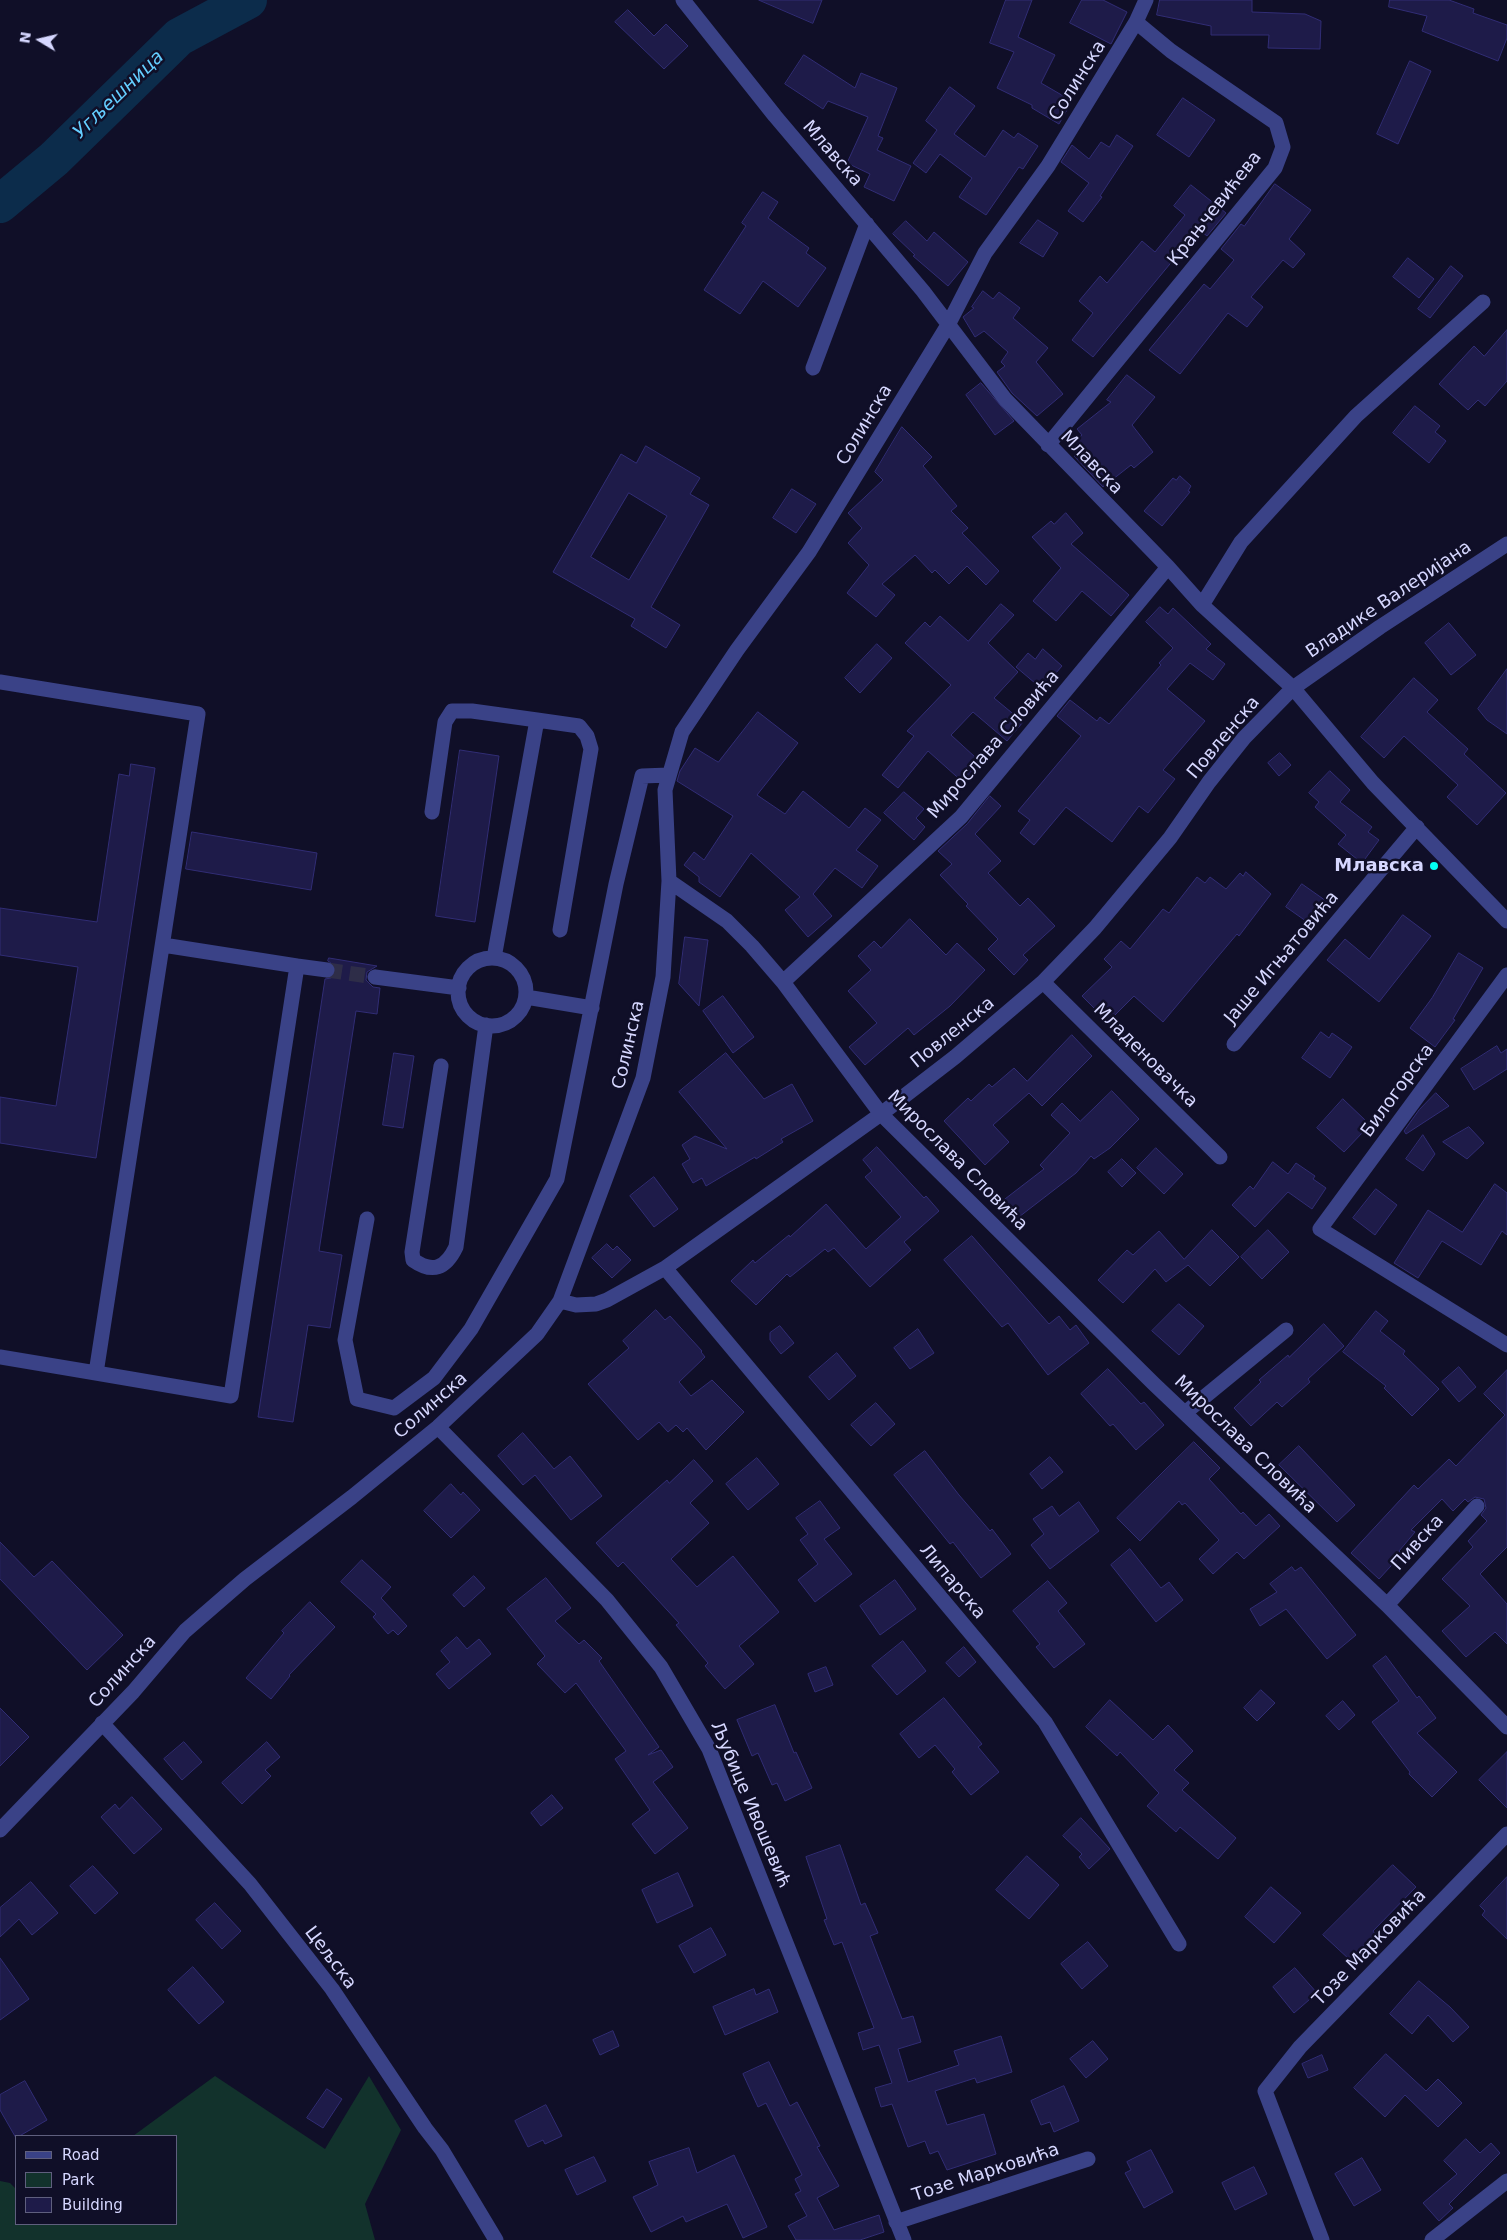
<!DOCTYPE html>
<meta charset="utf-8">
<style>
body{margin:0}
#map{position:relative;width:1507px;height:2240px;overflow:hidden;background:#100f28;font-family:"DejaVu Sans",sans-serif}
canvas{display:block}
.legend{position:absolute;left:15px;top:2135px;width:162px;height:90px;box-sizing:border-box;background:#100f28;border:1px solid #5f5f7e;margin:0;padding:6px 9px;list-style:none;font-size:15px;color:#d6d7ff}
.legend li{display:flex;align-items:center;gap:10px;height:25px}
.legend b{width:25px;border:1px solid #5f5f7e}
.north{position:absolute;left:15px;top:15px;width:50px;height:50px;-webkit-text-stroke:4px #100f28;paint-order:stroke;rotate:279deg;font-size:14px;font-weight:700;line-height:20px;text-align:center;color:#d6d7ff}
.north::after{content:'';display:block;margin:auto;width:18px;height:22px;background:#d6d7ff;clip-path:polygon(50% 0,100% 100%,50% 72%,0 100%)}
</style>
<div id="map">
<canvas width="1507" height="2240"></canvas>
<ul class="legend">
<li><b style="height:6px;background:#3a4287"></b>Road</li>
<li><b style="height:14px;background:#12322c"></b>Park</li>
<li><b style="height:14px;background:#1e1b49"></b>Building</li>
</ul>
<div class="north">N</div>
</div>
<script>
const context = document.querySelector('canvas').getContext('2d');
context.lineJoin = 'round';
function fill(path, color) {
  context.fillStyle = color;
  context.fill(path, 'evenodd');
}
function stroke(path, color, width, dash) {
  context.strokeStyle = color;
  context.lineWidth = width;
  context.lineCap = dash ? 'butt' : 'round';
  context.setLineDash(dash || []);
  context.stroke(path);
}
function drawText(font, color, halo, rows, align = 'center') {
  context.font = font + ' "DejaVu Sans",sans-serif';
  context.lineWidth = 5;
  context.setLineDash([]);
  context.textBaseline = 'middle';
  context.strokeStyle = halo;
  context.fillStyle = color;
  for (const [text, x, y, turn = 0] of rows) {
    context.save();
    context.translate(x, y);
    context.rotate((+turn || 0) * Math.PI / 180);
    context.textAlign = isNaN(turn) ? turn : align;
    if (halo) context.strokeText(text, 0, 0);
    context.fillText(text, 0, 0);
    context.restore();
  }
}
fill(new Path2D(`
 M215 2076 325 2149 369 2076 401 2130 365 2204 375 2240H0V2181L10 2183 16 2189V2224H176V2136H133Z`), '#12322c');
stroke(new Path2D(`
 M0 204 54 159 179 37 248 0`), '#0c2c4b', 38);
const building = new Path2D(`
 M759 0H822L813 23Z
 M1006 0H1032L1018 37 1055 55 1041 83 1072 101 1059 124 1032 108V105L997 88 1014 52 990 43Z
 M1082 0H1103L1127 12 1111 44 1070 23Z
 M1160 0H1252V12L1305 14 1321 21 1320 49 1268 48 1269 35H1211V26L1157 15Z
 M1390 0H1449L1474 9 1473 13 1507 25V38L1498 61 1422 31 1427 16 1389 7Z
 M628 10 654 36 666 24 688 46 664 69 615 22Z
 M804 55 855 88 861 73 897 88 878 136 883 138 877 150 911 166 894 201 864 187 870 174 847 163 868 117 828 101 823 109 785 84Z
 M1410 61 1431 71 1398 144 1377 134Z
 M950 87 975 106 954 134 985 157 1003 130 1014 138 1018 133 1038 146 1023 169 1019 167 986 215 959 197 972 178 940 154 926 173 913 163 937 130 926 121Z
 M1183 98 1215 120 1189 157 1157 135Z
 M1117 135 1133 146 1100 196 1102 197 1083 222 1068 211 1089 183 1061 162 1072 145 1089 159 1101 142 1109 147Z
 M1275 184 1311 210 1289 239 1305 254 1293 268 1283 260 1251 297 1263 307 1247 327 1228 313 1180 374 1149 350 1204 284 1210 289 1234 260 1221 249 1241 224 1244 226Z
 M1191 185 1226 213 1207 236 1202 232 1182 257 1179 253 1093 357 1072 340 1093 313 1079 301 1100 276 1107 283 1142 241 1155 252 1185 215 1174 206Z
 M763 192 778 202 768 218 809 248 806 253 826 268 798 307 763 281 740 314 704 290 746 226 742 223Z
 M1038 220 1058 233 1043 257 1020 243Z
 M906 221 927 241 934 232 968 262 948 286 913 256 915 255 893 234Z
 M1408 258 1434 279 1419 298 1393 277Z
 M1451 266 1463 276 1430 318 1418 309Z
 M983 291 993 299 999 292 1020 308 1013 318 1048 348 1036 362 1063 394 1037 416 1012 393 997 372 1005 366 1001 362 1008 352 984 331 975 337 963 317 974 308 972 307Z
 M1507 330V381L1485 406 1478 400 1468 410 1439 384 1474 346 1484 356Z
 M1127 375 1155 397 1132 425 1153 452 1134 468 1131 465 1103 487 1074 456 1082 449 1075 441 1082 435 1077 429 1111 402 1107 400Z
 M981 383 1014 421 995 435 966 395Z
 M1415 406 1440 426 1435 432 1446 441 1429 463 1393 433Z
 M902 427 932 457 923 466 957 506 951 511 968 528 962 533 999 571 986 585 967 566 949 584 935 570 932 573 915 555 882 584 895 595 876 617 847 593 869 565 848 543 862 528 848 513 883 480 875 472Z
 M646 446 700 478 690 494 709 505 651 607 680 625 666 648 631 626 635 619 553 572 621 454 636 463ZM629 493 667 516 629 580 591 557Z
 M1180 476 1191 486 1188 491 1190 492 1162 526 1144 511 1173 478 1176 480Z
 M792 489 816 504 796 533 773 518Z
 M1066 513 1083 533 1071 544 1129 595 1111 616 1082 591 1056 621 1033 601 1061 568 1032 537 1051 521 1054 524Z
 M1001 604 1014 615 988 643 1018 672 994 698 1023 722 1007 741 973 712 951 735 975 757 969 764 977 770 965 784 928 751 898 788 882 775 914 736 907 731 951 685 905 643 925 622 930 627 940 616 968 641Z
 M1160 607 1168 614 1173 608 1211 644 1206 649 1225 664 1213 680 1190 663 1167 689 1205 721 1163 770 1175 779 1148 813 1139 806 1112 842 1066 807 1034 845 1020 833 1030 820 1018 811 1081 736 1057 716 1070 700 1097 721 1100 717 1109 724 1161 665 1159 663 1173 648 1146 622Z
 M1449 623 1476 655 1451 675 1425 643Z
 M877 644 892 658 860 693 845 678Z
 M1043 649 1062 666 1042 689 1016 667 1028 653 1035 659Z
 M1507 669V734L1487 720 1478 709Z
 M1414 678 1438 700 1427 712 1468 749 1464 754 1506 793 1477 825 1447 797 1458 785 1404 736 1384 758 1361 737Z
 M758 712 798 743 757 795 785 814 803 791 849 828 865 808 881 820 856 850 878 866 862 888 835 868 813 894 832 916 808 937 785 910 800 897 751 853 720 897 699 882V877L684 865 694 852 704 860 733 816 677 781 680 771 695 748 718 762Z
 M460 750 499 756 475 922 436 916Z
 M1280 753 1291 765 1279 776 1268 763Z
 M131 764 155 768 96 1158 0 1143V1097L56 1106 78 967 0 955V908L97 922 119 774 129 776Z
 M1330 771 1350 790 1340 802 1372 827 1368 832 1379 840 1362 863 1338 844 1346 835 1315 807 1319 802 1309 793Z
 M904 792 924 809 916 818 925 827 914 840 884 813Z
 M990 796 1001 806 975 834 1001 861 988 873 1020 906 1028 898 1055 926 1023 955 1028 960 1014 975 988 949 998 939 966 906 968 904 940 875 952 864 938 851 967 824Z
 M192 832 317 853 311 890 186 869Z
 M1246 872 1271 894 1239 936 1237 934 1163 1022 1134 996 1108 1022 1082 996 1112 967 1104 959 1121 941 1130 949 1163 909 1169 913 1197 877 1205 883 1210 877 1226 889 1240 873 1243 876Z
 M1302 884 1329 903 1313 926 1286 907Z
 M1403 915 1431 936 1379 1002 1327 960 1345 939 1369 959Z
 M910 919 946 955 957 943 985 970 950 1006 914 1035 908 1028 865 1065 849 1047 877 1023 848 991 871 970 858 956 874 941 881 948Z
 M685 937 708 940 699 1006 679 984Z
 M1459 953 1483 968 1453 1019 1455 1020 1435 1047 1410 1028 1432 998Z
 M329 958 377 966 367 972 366 980 373 987 380 988 377 1014 356 1011 319 1251 342 1255 330 1328 308 1325 293 1422 258 1417 325 979 331 978 336 972 335 966 328 961Z
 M723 996 754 1037 733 1053 703 1011Z
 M1321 1032 1329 1038 1332 1033 1352 1047 1330 1078 1302 1058Z
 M1072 1035 1092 1056 1042 1106 1029 1093 993 1125 1009 1142 985 1165 944 1121 968 1098 971 1101 989 1084 992 1087 1014 1068 1027 1081Z
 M1497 1046 1501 1053 1507 1049V1069L1474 1090 1461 1069Z
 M394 1053 414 1056 403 1128 383 1125Z
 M726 1053 764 1099 792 1084 813 1121 781 1139 783 1142 756 1159 755 1157 706 1186 702 1178 693 1183 682 1164 690 1159 682 1145 695 1136 727 1149 679 1092Z
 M1112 1091 1139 1119 1110 1148 1094 1159 1091 1156 1076 1173 1015 1220 1001 1202 1044 1169 1040 1165 1070 1133 1051 1115 1062 1103 1080 1121Z
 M1436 1093 1449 1106 1406 1134 1404 1131 1419 1110Z
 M1343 1099 1365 1120 1358 1128 1363 1132 1344 1152 1317 1128Z
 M1469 1127 1484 1143 1467 1159 1443 1142Z
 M1423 1135 1435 1154 1423 1171 1406 1159Z
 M877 1147 924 1198 926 1196 939 1211 904 1242 911 1250 870 1287 834 1248 828 1252 825 1249 790 1277 787 1274 756 1305 731 1281 753 1260 755 1263 789 1235 790 1237 826 1204 866 1249 901 1217 865 1177 872 1171 863 1160Z
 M1156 1148 1183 1174 1164 1194 1137 1168Z
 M1122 1159 1136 1173 1122 1187 1108 1172Z
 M1273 1162 1288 1174 1296 1163 1315 1176 1313 1179 1326 1188 1312 1209 1288 1192 1255 1227 1232 1205 1250 1186 1253 1189Z
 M654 1177 678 1209 654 1227 630 1196Z
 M1495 1184 1507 1193V1235L1502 1231 1481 1265 1442 1241 1418 1278 1394 1263 1428 1210 1462 1232Z
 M1376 1189 1397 1205 1375 1235 1353 1218Z
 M1212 1230 1239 1257 1210 1286 1188 1265 1166 1282 1155 1269 1123 1303 1098 1280 1127 1250 1133 1255 1159 1231 1184 1259Z
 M1268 1230 1289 1252 1262 1279 1241 1257Z
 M972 1236 1049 1324 1059 1316 1070 1330 1076 1325 1089 1343 1048 1375 1008 1323 1002 1327 944 1260Z
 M607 1244 613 1250 617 1246 631 1260 612 1278 592 1258Z
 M1179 1304 1204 1326 1179 1355 1152 1331Z
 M656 1310 665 1320 670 1316 702 1351 701 1352 705 1357 679 1382 691 1396 712 1380 744 1412 706 1450 687 1428 683 1432 676 1425 668 1432 659 1422 638 1440 588 1384 629 1348 623 1341Z
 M1376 1311 1388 1321 1380 1331 1405 1351 1403 1354 1439 1389 1412 1416 1384 1388 1386 1386 1343 1352Z
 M1324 1324 1344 1346 1308 1379 1310 1382 1282 1407 1277 1402 1251 1426 1234 1408 1261 1382 1259 1380 1288 1355 1289 1357Z
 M780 1326 794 1343 781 1354 770 1340V1333Z
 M918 1329 934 1353 910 1369 894 1348Z
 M837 1353 856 1376 829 1400 809 1377Z
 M1459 1367 1476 1387 1459 1402 1442 1382Z
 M1108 1369 1141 1404 1144 1402 1164 1425 1136 1450 1113 1424 1110 1426 1081 1394Z
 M1507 1370V1547L1480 1574 1507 1604V1644L1495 1632 1466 1657 1442 1631 1470 1606 1442 1579 1473 1547 1468 1541 1487 1521 1481 1515 1486 1508 1484 1499 1475 1497 1468 1502 1465 1499 1453 1511 1442 1499 1411 1530 1415 1532 1399 1551 1402 1554 1379 1579 1351 1553 1414 1485 1418 1489 1449 1459 1456 1466 1505 1415 1484 1394Z
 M876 1403 895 1424 871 1446 851 1425Z
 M523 1433 554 1469 570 1456 602 1496 571 1520 535 1475 523 1485 498 1456Z
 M1194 1442 1220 1468 1209 1479 1241 1514 1243 1512 1256 1526 1269 1514 1280 1526 1244 1559 1237 1552 1213 1574 1199 1559 1219 1540 1185 1503 1182 1505 1179 1501 1140 1541 1117 1518Z
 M1299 1446 1355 1505 1337 1522 1279 1465Z
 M925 1451 959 1495 990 1531 992 1529 1011 1554 981 1578 953 1542 950 1544 894 1475Z
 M1050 1457 1063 1472 1042 1489 1030 1474Z
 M757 1458 779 1484 748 1510 726 1484Z
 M694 1460 713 1481 690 1503 709 1523 671 1559 697 1587 733 1556 779 1612 739 1646 754 1664 725 1689 705 1666 708 1663 676 1625 679 1623 623 1562 618 1567 596 1543 667 1480 669 1483Z
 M451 1484 461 1495 463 1492 480 1510 451 1538 424 1511Z
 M820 1501 840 1528 824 1539 852 1574 815 1602 798 1580 818 1564 800 1540 808 1534 796 1518Z
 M1079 1502 1099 1531 1050 1569 1031 1545 1044 1534 1033 1519 1052 1506 1059 1516Z
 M0 1542 34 1577 52 1561 123 1635 87 1670 0 1579Z
 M1130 1549 1161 1588 1169 1582 1183 1600 1156 1622 1111 1565Z
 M362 1560 391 1587 381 1598 407 1626 398 1635 393 1630 388 1634 373 1617 376 1614 341 1582Z
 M1292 1567 1295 1571 1301 1567 1356 1635 1327 1659 1286 1609 1260 1626 1250 1609 1277 1592 1270 1584Z
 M474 1576 485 1588 464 1607 453 1595Z
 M546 1578 571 1608 555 1621 579 1644 584 1640 602 1658 599 1661 659 1747 648 1755 661 1750 673 1767 653 1782 688 1828 655 1854 632 1824 650 1810 615 1759 626 1751 576 1683 565 1693 537 1664 545 1656 507 1609Z
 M895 1580 916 1609 880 1635 860 1606Z
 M1048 1581 1067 1603 1058 1611 1085 1644 1054 1668 1036 1647 1040 1644 1013 1611Z
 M310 1602 335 1627 289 1675 290 1676 271 1699 246 1678 284 1633 282 1631Z
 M457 1637 467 1649 479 1639 491 1654 449 1689 436 1674 450 1662 441 1651Z
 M903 1641 926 1671 897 1695 872 1666Z
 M964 1647 976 1662 959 1677 946 1663Z
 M1386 1656 1417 1698 1419 1696 1436 1718 1417 1733 1457 1772 1432 1797 1409 1774 1410 1772 1372 1722 1399 1701 1373 1666Z
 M826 1667 833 1685 815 1692 808 1674Z
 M1261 1690 1275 1703 1257 1721 1244 1708Z
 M944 1698 982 1744 978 1747 999 1772 971 1795 952 1772 955 1769 935 1745 919 1758 900 1734Z
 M1110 1700 1153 1740 1168 1725 1193 1751 1174 1770 1189 1783 1182 1790 1236 1838 1218 1859 1180 1827 1176 1832 1147 1806 1159 1793 1120 1752 1117 1756 1086 1727Z
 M1343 1701 1355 1715 1339 1730 1326 1716Z
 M775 1705 794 1753 796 1752 812 1788 785 1801 777 1783 772 1785 758 1753 752 1756 737 1720Z
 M0 1708 29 1737 0 1766Z
 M184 1742 202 1762 182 1780 164 1759Z
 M267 1742 280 1757 265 1770 271 1776 242 1804 222 1783Z
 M1507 1752V1808L1479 1780Z
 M552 1795 563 1808 541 1826 531 1813Z
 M132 1797 162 1829 134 1854 101 1817 115 1804 119 1809Z
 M1081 1818 1110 1849 1089 1869 1079 1857 1082 1854 1063 1836Z
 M840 1845 861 1905 865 1903 878 1933 870 1936 902 2019 913 2016 921 2042 898 2049 908 2082 959 2065 954 2051 1001 2036 1012 2072 977 2083 975 2078 935 2091 947 2125 984 2114 996 2154 947 2170 938 2151 930 2154 925 2141 908 2147 892 2104 881 2107 875 2088 892 2083 879 2045 863 2050 858 2033 874 2028 842 1942 834 1945 824 1920 827 1919 806 1857Z
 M1027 1856 1059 1885 1029 1919 996 1890Z
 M1393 1865 1416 1887 1373 1931 1375 1934 1350 1960 1323 1935Z
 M93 1866 118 1893 95 1914 70 1886Z
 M678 1873 693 1906 657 1923 642 1890Z
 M1507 1877V1939L1482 1915 1485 1911 1480 1906Z
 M31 1882 58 1913 32 1935 19 1919 0 1937V1908Z
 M1271 1887 1301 1913 1274 1943 1245 1917Z
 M215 1903 241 1931 222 1949 196 1920Z
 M711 1928 726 1955 694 1973 679 1946Z
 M1088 1942 1108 1966 1082 1989 1061 1964Z
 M0 1958 29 1999 0 2020Z
 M193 1967 224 2002 199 2024 168 1990Z
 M1295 1968 1317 1993 1294 2013 1273 1987Z
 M1419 1981 1450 2007 1469 2027 1453 2042 1428 2015 1412 2034 1390 2014Z
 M754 1989 756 1995 769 1989 778 2012 725 2035 713 2007Z
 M613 2031 619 2046 600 2055 593 2040Z
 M1093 2041 1108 2059 1086 2078 1070 2059Z
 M1386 2054 1426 2091 1438 2079 1462 2103 1438 2127 1405 2095 1385 2117 1354 2088Z
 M1322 2055 1328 2070 1308 2078 1302 2064Z
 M769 2062 790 2106 797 2102 820 2146 817 2147 839 2186 817 2198 834 2230 879 2215 884 2232 860 2240H796L788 2226 807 2216 795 2194 801 2191 795 2179 802 2175 766 2103 758 2107 743 2074Z
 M25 2081 47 2120 16 2138 0 2110V2095Z
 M1064 2086 1079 2121 1054 2132 1050 2122 1041 2125 1031 2101Z
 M327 2089 342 2099 323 2128 307 2118Z
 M546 2105 562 2136 545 2144 543 2140 528 2147 515 2121Z
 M1466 2139 1480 2153 1491 2143 1500 2153 1449 2204 1453 2208 1439 2221 1423 2203 1457 2174 1444 2161Z
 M689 2148 697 2173 734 2155 767 2227 743 2238 727 2204 686 2222 683 2216 651 2232 633 2197 658 2185 649 2162Z
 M1151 2150 1173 2192 1144 2208 1125 2173 1131 2170 1127 2162Z
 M594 2157 606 2181 577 2195 565 2170Z
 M1362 2158 1381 2190 1354 2206 1335 2174Z
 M1254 2167 1267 2194 1235 2210 1222 2183Z`);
fill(building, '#1e1b49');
stroke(building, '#312d75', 1);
stroke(new Path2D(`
 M327 970 375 977`), '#2e2d48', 15, [15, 8]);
stroke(new Path2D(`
 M683 0 775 116 923 291 1005 399 1168 567 1202 605 1293 688 1373 783 1507 921
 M813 368 867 224
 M1048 445 1275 168 1283 147 1276 123 1171 51 1136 22
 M1202 605 1241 542 1356 416 1483 302
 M0 682 198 714 96 1373 0 1357
 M537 720 579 726 587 736 591 749 560 930
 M432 812 445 722 452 711H472L537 720 494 958
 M669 881 727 921 752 946 783 982 881 1114 1154 1384 1387 1605 1507 1727
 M458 992a34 34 0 1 1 68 0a34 34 0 1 1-68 0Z
 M297 966 327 970
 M1507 975 1320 1229 1507 1345
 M375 977 459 988
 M783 982 961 817 1168 567
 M1043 982 1220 1157
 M526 997 592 1008
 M1234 1044 1417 827
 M441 1066 412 1252 413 1260C433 1274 446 1268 456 1247L486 1025
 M367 1219 345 1340 357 1399 394 1408 434 1378 471 1329 557 1179 616 884 642 776 669 775
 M665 1268 1045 1722 1179 1944
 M560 1301 576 1305 596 1304 607 1300 665 1268 881 1114 955 1057 1043 982 1095 928 1170 838 1209 782 1244 738 1293 688 1380 627 1507 544
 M96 1373 231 1396 297 966 163 945
 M1186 1412 1286 1330
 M438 1427 607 1600 661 1667 709 1749 904 2240
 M1387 1605 1477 1506
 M102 1723 250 1884 332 1989 425 2128 442 2150 496 2240
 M0 1830 133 1692 185 1631 245 1579 352 1497 438 1427 537 1334 560 1301 643 1078 663 977 669 881 665 790 682 732 737 650 809 552 948 325 985 253 1048 166 1136 22 1146 0
 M896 2222 1088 2159
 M1322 2240 1265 2091 1300 2047 1507 1834
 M1432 2240 1507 2181`), '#3a4287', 15);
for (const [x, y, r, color] of [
 [1434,866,5,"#02fff4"]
]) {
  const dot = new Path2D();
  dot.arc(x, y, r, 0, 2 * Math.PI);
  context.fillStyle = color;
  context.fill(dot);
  stroke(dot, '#100f28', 2);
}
drawText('18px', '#d6d7ff', '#100f28', [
 ["Солинска",1078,81,-58],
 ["Млавска",832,154,49],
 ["Крањчевићева",1215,209,-52],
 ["Солинска",865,425,-59],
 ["Млавска",1091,463,46],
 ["Владике Валеријана",1389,600,-34],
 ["Повленска",1224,738,-50],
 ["Мирослава Словића",994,745,-49],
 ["Јаше Игњатовића",1282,958,-50],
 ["Повленска",953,1033,-39],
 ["Солинска",629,1045,-77],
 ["Младеновачка",1145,1056,45],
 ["Билогорска",1398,1091,-54],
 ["Мирослава Словића",957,1161,45],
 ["Солинска",431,1406,-41],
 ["Мирослава Словића",1245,1445,44],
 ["Пивска",1418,1543,-48],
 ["Липарска",952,1582,50],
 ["Солинска",123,1672,-48],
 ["Љубице Ивошевић",750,1805,67],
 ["Тозе Марковића",1370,1948,-46],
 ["Цељска",330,1958,53],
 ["Тозе Марковића",986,2173,-18]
]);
drawText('bold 18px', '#d6d7ff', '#100f28', [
 ["Млавска",1424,866]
], 'right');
drawText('italic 19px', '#64ceff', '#100f28', [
 ["Угљешница",119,95,-44]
]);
</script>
